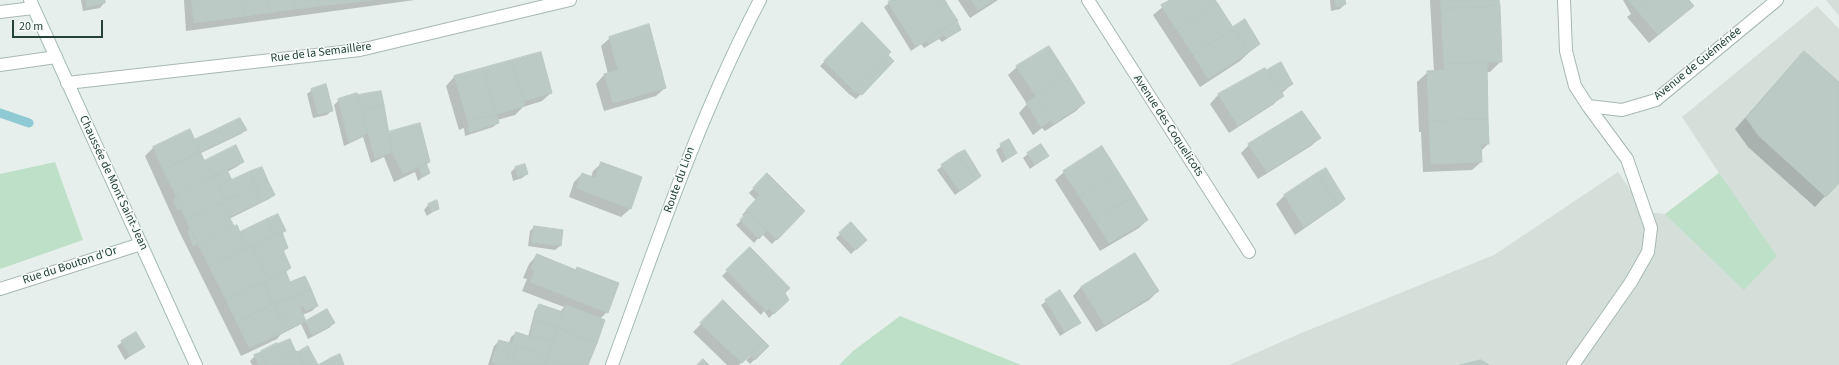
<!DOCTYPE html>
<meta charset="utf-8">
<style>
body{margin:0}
#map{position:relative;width:1839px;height:365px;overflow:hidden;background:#e6efeb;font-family:"Source Sans 3",sans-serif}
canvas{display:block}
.scale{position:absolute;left:12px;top:20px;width:91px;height:18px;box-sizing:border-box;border:2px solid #24423a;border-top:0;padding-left:5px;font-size:12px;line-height:14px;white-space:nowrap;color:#24423a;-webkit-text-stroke:3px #f7fbf9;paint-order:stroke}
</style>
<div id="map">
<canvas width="1839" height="365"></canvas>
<div class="scale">20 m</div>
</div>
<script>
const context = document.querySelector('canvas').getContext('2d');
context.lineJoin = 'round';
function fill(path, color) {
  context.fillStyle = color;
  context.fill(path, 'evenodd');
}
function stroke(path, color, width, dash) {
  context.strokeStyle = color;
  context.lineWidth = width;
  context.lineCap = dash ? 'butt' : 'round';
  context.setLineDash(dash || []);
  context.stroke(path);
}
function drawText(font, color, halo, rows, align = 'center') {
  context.font = font + ' "Source Sans 3",sans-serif';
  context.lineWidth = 3;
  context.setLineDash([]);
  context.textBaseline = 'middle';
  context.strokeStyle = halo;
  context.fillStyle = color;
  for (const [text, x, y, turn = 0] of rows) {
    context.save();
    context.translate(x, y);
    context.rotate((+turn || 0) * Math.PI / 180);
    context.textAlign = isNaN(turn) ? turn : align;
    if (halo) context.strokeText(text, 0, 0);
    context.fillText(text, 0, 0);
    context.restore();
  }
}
fill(new Path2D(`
 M1826 0H1839V16Z
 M1817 6 1839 29V365H1229L1299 334 1494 255 1618 172 1646 212 1665 214 1719 173 1682 117Z`), '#d4dfda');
fill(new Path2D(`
 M55 162 83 240 0 269V174Z
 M1719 173 1777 256 1744 290 1665 214Z
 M900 316 1021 365H839L853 351Z`), '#bfe0c8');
fill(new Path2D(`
 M81 0H104V3L100 8 83 11Z
 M184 0H415L186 31Z
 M893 0H943L960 30 942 42 939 39 924 48 921 44 911 51 884 7Z
 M958 0H998L970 18Z
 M1171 0H1214L1233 29 1259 43 1240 61 1200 87 1153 15Z
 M1330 0H1344L1345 4 1340 9 1331 11Z
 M1430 0H1498L1501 61 1490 72H1486L1488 144 1480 152 1481 162 1472 170 1423 172 1421 132H1419L1417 82 1428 72 1434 71Z
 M1623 0H1688L1693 6 1649 43 1627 17 1631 14Z
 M862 24 893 61 856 99 849 94 820 66Z
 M610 38 665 88 656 96 604 111 596 84 604 75 608 74 601 46Z
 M1804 52 1839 83V181L1815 207 1748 147 1735 129Z
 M541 53 551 93 542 101 523 107 515 115 497 120 498 123 493 127 465 136 464 128 459 130 446 86 454 77Z
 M1281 63 1292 84 1281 94 1282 95 1274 104 1229 133 1210 104 1218 95 1265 69 1267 72Z
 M1017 67 1084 103 1076 111 1045 131 1042 128 1033 135 1019 113 1027 104 1008 75Z
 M312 90 332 110 327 115 313 118 307 94Z
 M380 92 388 133 429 162 426 164 429 172 418 181 415 172 394 182 384 157 371 163 363 137 344 146 334 105 339 100Z
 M246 130 241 134 201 153 205 162H243L238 166 227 172 231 181 261 168 274 195 269 199 229 219 234 228 239 233 278 216 285 230 282 234 287 248 283 252 290 268 285 273 290 284 317 306 312 311 302 315 305 322 327 310 334 323 329 328 308 339 301 324 280 335 277 339 241 356 178 229 145 156 153 148Z
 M1320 138 1311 146 1258 179 1241 153 1249 145Z
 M1009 140 1016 153 1002 163 996 150Z
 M964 151 975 180 955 195 937 170Z
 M1028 154 1047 156 1030 169 1023 158Z
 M602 163 641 178 630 209 621 217 569 197 574 182 582 174 591 177 593 171Z
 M515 168 527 174 522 178 513 181 511 172Z
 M1326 170 1344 199 1335 207 1295 235 1276 204 1284 196Z
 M1064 172 1147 220 1139 228 1100 251 1055 180Z
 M767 175 804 211 772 244 762 234 754 243 736 225 745 217 742 215 756 200 749 193Z
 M436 202 438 208 427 216 424 210 428 205Z
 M851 224 866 240 851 254 836 238Z
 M534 227 560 246 555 250 528 246 530 231Z
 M750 249 788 300 769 318 764 311 761 315 722 276Z
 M537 255 575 270 578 268 607 312 600 319 587 365H488L494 346 499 341 509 343 511 337 516 333 528 337 535 310 540 305 560 312 564 307 522 291 527 279 523 278 529 264Z
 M1081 287 1158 291 1149 300 1096 332 1073 296Z
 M1060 291 1080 323 1060 336 1041 305Z
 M723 302 768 346 750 364 746 360 759 348 757 346 739 365H727L693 332Z
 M135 333 144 346 125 360 117 346Z
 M278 345 299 353 317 365H252L250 361 255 356Z`), '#0003');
stroke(new Path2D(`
 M0 113 29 123`), '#8ec9d4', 9);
const building = new Path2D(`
 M86 0H105V3L87 7Z
 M192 0H242L245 16 194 23Z
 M242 0H268L269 13 245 16Z
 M268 0H294L295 9 269 13Z
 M294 0H319L320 6 295 9Z
 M319 0H345L346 3 320 6Z
 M345 0H372L346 3Z
 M891 0H934L940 8 947 4 958 21 916 47 888 2Z
 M934 0H945L947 4 940 8Z
 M972 0H994L978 10Z
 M1170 0H1215L1218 4 1177 30 1161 5Z
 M1335 0H1345L1346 4 1336 7Z
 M1441 0H1499L1500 6 1441 9Z
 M1629 0H1645L1635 8Z
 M1645 0H1689L1694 6 1658 35 1635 8Z
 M1218 4 1234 29 1193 54 1177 30Z
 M1500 6 1502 62 1444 63 1441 9Z
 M1245 19 1260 44 1249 52 1233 27Z
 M957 21 961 30 947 38 944 35 929 44 926 40Z
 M862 22 891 52 853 90 824 61Z
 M649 24 666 88 613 103 604 74 618 70 609 37Z
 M1234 29 1249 52 1208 79 1193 54Z
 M1049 46 1067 74 1035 95 1016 66Z
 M1804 51 1839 82V183L1826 197 1759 136 1746 118Z
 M541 52 552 93 524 101 512 60Z
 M888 55 894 61 862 95 853 90Z
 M512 60 525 106 497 114 483 68Z
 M1281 62 1293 84 1281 91 1267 70Z
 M1444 63H1487L1488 119 1429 121 1427 71 1445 70Z
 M483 68 497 114 468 122 454 76Z
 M1265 68 1284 96 1238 126 1218 94Z
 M1067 74 1085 103 1053 124 1035 95Z
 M326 84 333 111 318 114 311 89Z
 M381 91 384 105 362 111 358 95Z
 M357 93 367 133 349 143 338 99Z
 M1036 97 1051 120 1041 127 1026 103Z
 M384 105 392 152 375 159 362 111Z
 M1302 111 1321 138 1267 172 1248 144Z
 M497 114 499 123 469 132 468 122Z
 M240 118 247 130 200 152 194 140Z
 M1488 119 1489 144H1481L1482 162 1431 164 1429 121Z
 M420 123 430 162 403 174 392 152 388 132Z
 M190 129 200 152 163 170 153 147Z
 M1009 139 1017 153 1007 159 1000 144Z
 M1041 144 1049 156 1035 165 1027 153Z
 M236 145 244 162 212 176 204 161Z
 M1102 146 1119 173 1079 196 1063 171Z
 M965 150 981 176 976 180 957 154Z
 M200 152 212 176 175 194 163 170Z
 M957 154 976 180 960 191 941 165Z
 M601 162 642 177 631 209 576 188 582 173 595 178Z
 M426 163 430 173 423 177 419 167Z
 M525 164 528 174 518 177 515 167Z
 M262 167 268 181 255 187 251 171Z
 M1326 168 1345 199 1338 205 1317 173Z
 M227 170 232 180 219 186 214 177Z
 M251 171 255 187 226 201 219 186Z
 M767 173 805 211 777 240 746 210 760 195 753 188Z
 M1119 173 1134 197 1094 219 1079 196Z
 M1317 173 1338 205 1304 227 1284 195Z
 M214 176 226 201 186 220 175 194Z
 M268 181 275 195 261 202 255 187Z
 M255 187 261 202 229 217 222 203Z
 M176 196 182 210 177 209 174 201Z
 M1134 197 1148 220 1109 243 1094 219Z
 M437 200 439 209 432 212 428 204Z
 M222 203 234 226 198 244 186 220Z
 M748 212 767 230 759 239 740 220Z
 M278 214 286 231 275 235 267 219Z
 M267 219 275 235 247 248 240 232Z
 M851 222 867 240 856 250 839 233Z
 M237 225 247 249 209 266 198 244Z
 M534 226 563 230 561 246 532 242Z
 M191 230 198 244 193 246 188 231Z
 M282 232 288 248 283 250 291 268 269 281 252 246Z
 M252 246 269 281 263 283V282L226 300 209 266Z
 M750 247 790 288 766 311 726 270Z
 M1135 253 1159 291 1105 325 1081 287Z
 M537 254 576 270 577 267 619 283 608 313 530 282 535 271 531 269Z
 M286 272 290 282 305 276 311 289 274 305 263 283Z
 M263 282 273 304 237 323 226 300Z
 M311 289 318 306 306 311 303 306 280 317 274 305Z
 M1060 290 1081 323 1065 332 1045 300Z
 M785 293 789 300 774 314 769 308Z
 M723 300 764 341 742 363 700 323Z
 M273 304 286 331 249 348 237 323Z
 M539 304 563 312 558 328 534 319Z
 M566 305 605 320 597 343 558 328Z
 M300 308 306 321 286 331 280 317Z
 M327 309 335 323 312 335 306 321Z
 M534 319 558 328 553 341 536 336 535 340 531 337Z
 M558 328 597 343 588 365H565L547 357Z
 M136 332 145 347 130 356 121 341Z
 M516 332 531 337 535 340 536 336 553 341 547 357 517 346 512 361 507 358 510 351 505 348 506 342 512 343Z
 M290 339 296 352 285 357 278 344Z
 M499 340 506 342 505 348 510 351 507 358 523 365H497L492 362Z
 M764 341 769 346 755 360 750 355Z
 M277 343 285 357 297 351 304 365H266L261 351Z
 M308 346 318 365 329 359 332 365H304L298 352Z
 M517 346 547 357 545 365H523L512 361Z
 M262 352 267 365H259L254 355Z
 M340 354 344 365H332L329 359Z
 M547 357 565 365H545Z
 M703 359 709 365H697Z
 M1481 360 1489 365H1460Z`);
fill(building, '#bbcac4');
stroke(building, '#b8c9c2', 1);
const lane = new Path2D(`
 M0 12 33 8
 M0 65 56 57
 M1573 365 1631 282 1648 252 1651 228 1627 159 1588 106`);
const street = new Path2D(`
 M1088 0 1249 252
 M1564 0 1566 51 1575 86 1588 106 1622 110 1656 100 1777 0
 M67 83 360 50 570 0
 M0 289 141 244`);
const secondary = new Path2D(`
 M30 0 196 365
 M612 365C657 242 699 116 760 0`);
stroke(lane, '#a8b8b2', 14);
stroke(street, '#a8b8b2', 14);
stroke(secondary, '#a4bbb3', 14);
stroke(lane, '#fff', 12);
stroke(street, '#fff', 12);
stroke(secondary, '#fff', 12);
drawText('12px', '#24423a', '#f7fbf9', [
 ["Rue de la Semaillère",321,53,-7],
 ["Avenue de Guéménée",1698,64,-39],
 ["Avenue des Coquelicots",1168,126,57],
 ["Route du Lion",680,180,-70],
 ["Chaussée de Mont Saint-Jean",113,183,65],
 ["Rue du Bouton d'Or",70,266,-18]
]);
</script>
